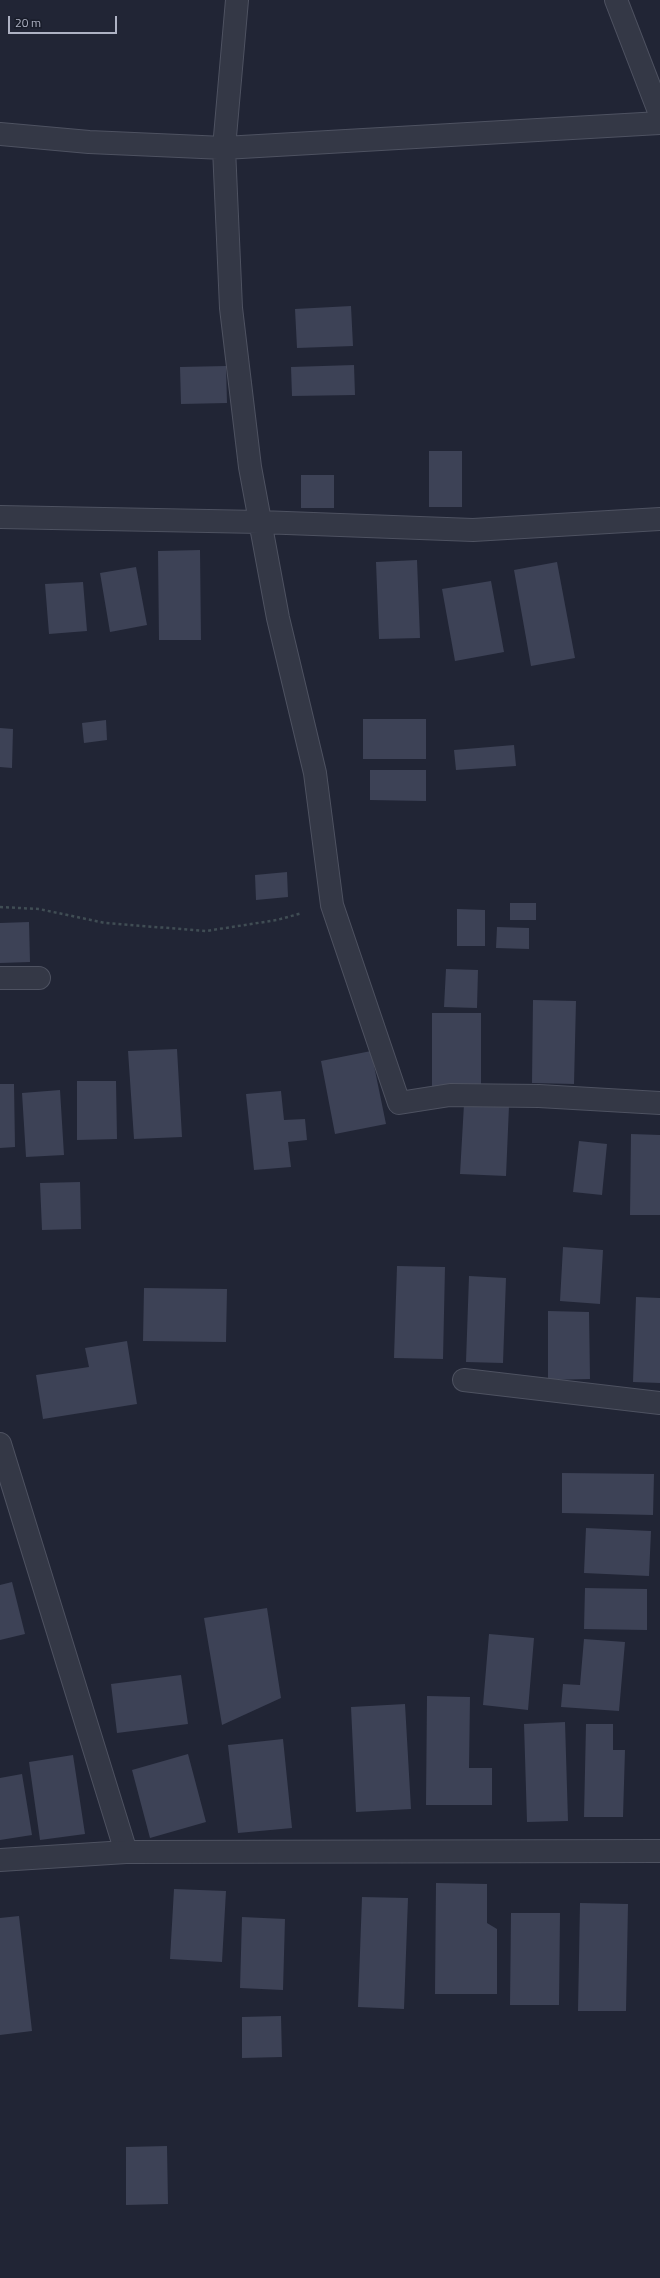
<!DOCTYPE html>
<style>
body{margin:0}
#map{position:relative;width:660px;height:2278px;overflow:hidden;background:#212535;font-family:"Titillium Web",sans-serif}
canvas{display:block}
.scale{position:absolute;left:8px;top:16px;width:109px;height:18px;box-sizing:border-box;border:2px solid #aeb2c3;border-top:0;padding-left:5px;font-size:12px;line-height:14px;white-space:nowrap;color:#aeb2c3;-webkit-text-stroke:3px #191d2a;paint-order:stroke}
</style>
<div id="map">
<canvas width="660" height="2278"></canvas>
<div class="scale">20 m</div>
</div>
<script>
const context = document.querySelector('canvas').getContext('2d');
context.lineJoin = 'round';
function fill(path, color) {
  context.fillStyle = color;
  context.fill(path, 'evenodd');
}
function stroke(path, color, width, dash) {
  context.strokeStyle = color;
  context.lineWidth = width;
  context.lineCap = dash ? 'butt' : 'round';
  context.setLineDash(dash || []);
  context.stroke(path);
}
fill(new Path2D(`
 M351 306 353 346 297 348 295 309Z
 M354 365 355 395 292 396 291 367Z
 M226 366 227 403 181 404 180 367Z
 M429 451H462V507H429Z
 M301 475H334V508H301Z
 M200 550 201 640H159L158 551Z
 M417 560 420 638 379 639 376 562Z
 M557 562 575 658 531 666 514 570Z
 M136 567 147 625 110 632 100 573Z
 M491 581 504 652 455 661 442 589Z
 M83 582 87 631 49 634 45 584Z
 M363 719H426V759H363Z
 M106 720 107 740 84 743 82 723Z
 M0 728 13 729 12 768 0 767Z
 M514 745 516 766 456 770 454 750Z
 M370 770H426V801L370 800Z
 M287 872 288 897 256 900 255 875Z
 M510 903H536V920H510Z
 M457 909 485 910V946H457Z
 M29 922 30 962 0 963V923Z
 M497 927 529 928V949L496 948Z
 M446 969 478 970 477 1008 444 1007Z
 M533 1000 576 1001 574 1084 532 1083Z
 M432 1013H481V1090H432Z
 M177 1049 182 1137 134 1139 128 1051Z
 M371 1051 386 1124 335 1134 321 1061Z
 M77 1081H116L117 1139 77 1140Z
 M0 1084H14L15 1147 0 1148Z
 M60 1090 64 1155 26 1157 22 1093Z
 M281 1091 284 1120 305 1119 307 1140 288 1142 291 1167 254 1170 246 1094Z
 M464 1104 509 1106 506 1176 460 1174Z
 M631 1134 660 1135V1215H630Z
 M579 1141 607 1144 602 1195 573 1192Z
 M80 1182 81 1229 42 1230 40 1183Z
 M563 1247 603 1250 600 1304 560 1301Z
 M397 1266 445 1267 443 1359 394 1358Z
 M469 1276 506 1278 503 1363 466 1362Z
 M144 1288 227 1289 226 1342 143 1341Z
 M636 1297 660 1298V1383L633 1382Z
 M548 1311 589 1312 590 1379 548 1380Z
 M127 1341 137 1404 43 1419 36 1375 89 1367 85 1348Z
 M562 1473 654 1474 653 1515 562 1513Z
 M586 1528 651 1531 649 1576 584 1573Z
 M12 1582 25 1634 0 1640V1585Z
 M585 1588 647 1589V1630L584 1629Z
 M267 1608 281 1698 222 1725 204 1618Z
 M489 1634 534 1638 528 1710 483 1705Z
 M584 1639 625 1642 619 1711 561 1707 563 1684 580 1685Z
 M181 1675 188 1724 117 1733 111 1684Z
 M427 1696 470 1697 469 1768H492V1805H426Z
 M405 1704 411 1809 356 1812 351 1707Z
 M565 1722 568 1821 527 1822 524 1724Z
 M586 1724H613V1750H625L623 1817H584Z
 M283 1739 292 1828 238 1833 228 1745Z
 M188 1754 206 1822 150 1838 132 1770Z
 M73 1755 85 1834 40 1840 29 1762Z
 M22 1774 32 1835 0 1840V1778Z
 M436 1883 487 1884V1923L497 1929V1994H435Z
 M174 1889 226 1891 222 1962 170 1959Z
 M362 1897 408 1898 404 2009 358 2007Z
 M580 1903 628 1904 626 2011H578Z
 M511 1913H560L559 2005H510Z
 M19 1916 32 2031 0 2035V1918Z
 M242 1917 285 1919 283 1990 240 1988Z
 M281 2016 282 2057 242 2058V2017Z
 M167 2146 168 2204 126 2205V2147Z`), '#3d4256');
const minor = new Path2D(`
 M237 0 224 148 231 308 250 467 278 618 315 773 332 905 399 1103 450 1095 539 1096 660 1103
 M616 0 660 114
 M0 134 89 142 224 148 660 123
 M0 517 260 522 473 530 660 519
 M0 978H39
 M464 1380 660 1403
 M0 1444 126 1852`);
const tertiary = new Path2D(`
 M0 1860 126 1852 660 1851`);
stroke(minor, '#4e5261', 24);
stroke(tertiary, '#4e5261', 24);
stroke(new Path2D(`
 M0 907 39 909 105 923 206 931 277 920 302 913`), '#404d54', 2.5, [3, 3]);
stroke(minor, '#343846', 22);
stroke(tertiary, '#343846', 22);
</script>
